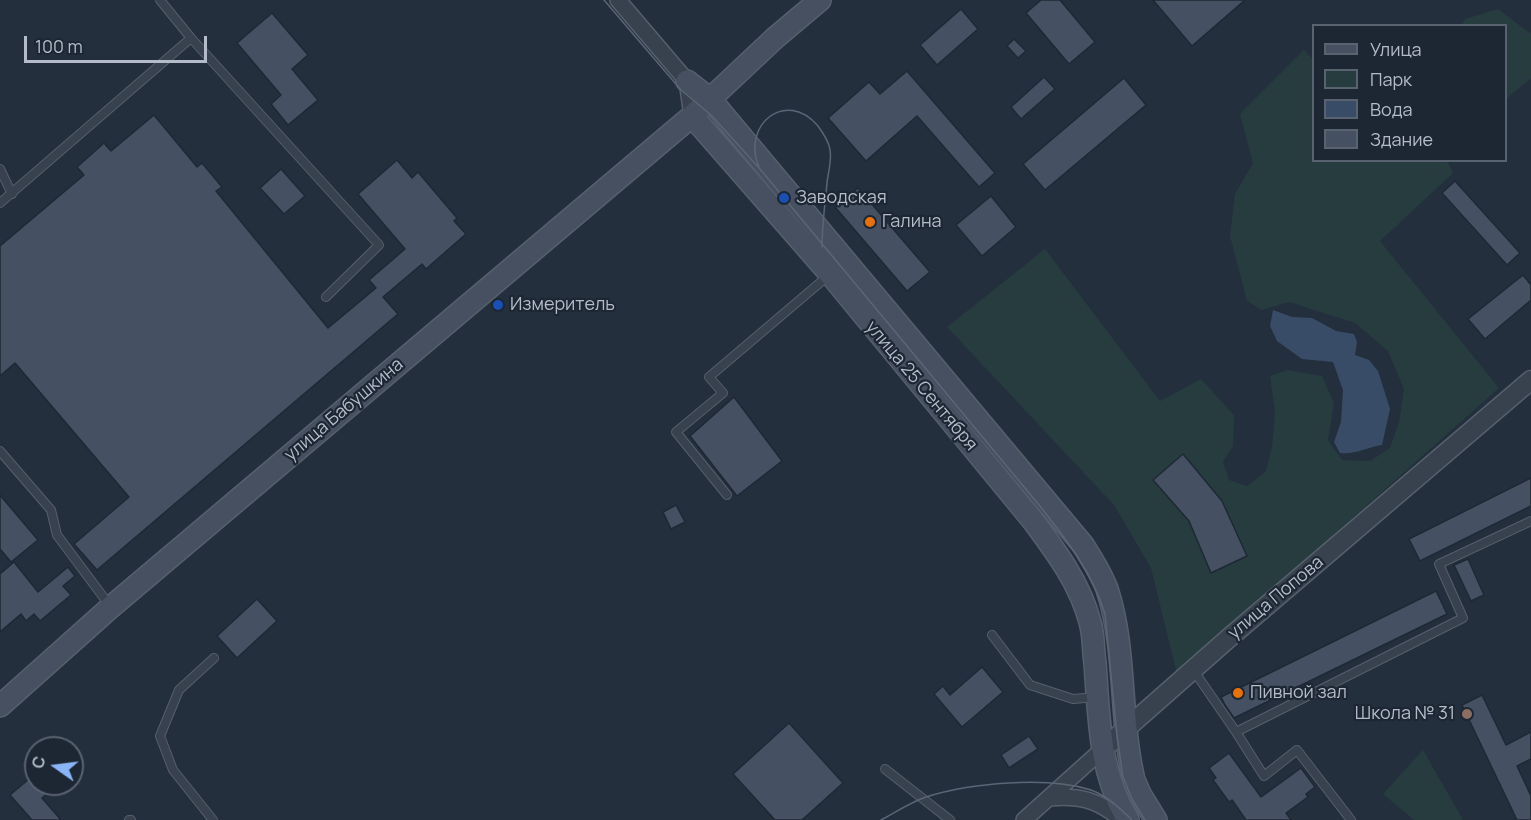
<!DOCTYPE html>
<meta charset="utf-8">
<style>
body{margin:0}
#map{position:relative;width:1531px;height:820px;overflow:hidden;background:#242f3e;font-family:Manrope,sans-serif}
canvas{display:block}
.legend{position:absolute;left:1312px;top:24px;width:195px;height:138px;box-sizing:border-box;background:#1d2633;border:2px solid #59626f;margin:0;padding:8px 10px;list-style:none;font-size:18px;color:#b4bcc9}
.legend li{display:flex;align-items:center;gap:12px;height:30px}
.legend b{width:30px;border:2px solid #59626f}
.north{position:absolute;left:24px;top:736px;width:60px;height:60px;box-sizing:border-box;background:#1d2633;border:2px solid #59626f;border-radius:50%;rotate:284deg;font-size:16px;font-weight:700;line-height:24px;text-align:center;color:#b4bcc9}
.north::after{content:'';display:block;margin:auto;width:21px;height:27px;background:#8ab4f8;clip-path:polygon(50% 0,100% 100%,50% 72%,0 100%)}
.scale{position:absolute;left:24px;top:36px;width:183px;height:27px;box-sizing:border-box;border:3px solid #b4bcc9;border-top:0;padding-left:8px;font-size:18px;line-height:21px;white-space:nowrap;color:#b4bcc9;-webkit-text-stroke:4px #1d2633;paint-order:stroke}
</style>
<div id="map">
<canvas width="1531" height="820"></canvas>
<ul class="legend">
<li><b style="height:8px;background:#465061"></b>Улица</li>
<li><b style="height:16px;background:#263c3f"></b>Парк</li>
<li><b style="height:16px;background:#394c67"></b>Вода</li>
<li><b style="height:16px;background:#455162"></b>Здание</li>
</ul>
<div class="north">С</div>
<div class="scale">100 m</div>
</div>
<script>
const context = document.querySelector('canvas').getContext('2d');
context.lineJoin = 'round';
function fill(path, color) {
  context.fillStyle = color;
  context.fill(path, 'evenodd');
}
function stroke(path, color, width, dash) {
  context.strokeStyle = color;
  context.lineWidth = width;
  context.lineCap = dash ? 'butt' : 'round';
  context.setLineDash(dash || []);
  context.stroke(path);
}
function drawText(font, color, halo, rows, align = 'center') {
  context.font = font + ' Manrope,sans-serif';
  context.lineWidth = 4.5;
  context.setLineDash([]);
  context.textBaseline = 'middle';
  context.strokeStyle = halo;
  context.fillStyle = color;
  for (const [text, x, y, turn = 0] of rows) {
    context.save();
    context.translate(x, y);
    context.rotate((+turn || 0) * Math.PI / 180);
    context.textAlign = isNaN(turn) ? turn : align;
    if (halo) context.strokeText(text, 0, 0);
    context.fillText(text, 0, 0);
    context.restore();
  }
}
fill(new Path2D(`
 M1498 9 1531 34V78L1506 99V26L1462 25 1465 19Z
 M1304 50 1313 59 1314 160 1447 161 1453 173 1380 241 1499 388 1177 674 1151 568 1114 505 947 327 1045 249 1160 401 1201 379 1234 415 1233 446 1223 462 1229 480 1247 486 1266 471 1272 447 1275 412 1270 376 1287 370 1322 376 1334 403 1328 440 1342 460 1370 461 1390 448 1399 422 1404 389 1388 351 1355 323 1289 302 1262 310 1247 301 1230 236 1235 194 1253 163 1240 114Z
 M1423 750 1463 820H1414L1383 794Z`), '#263c3f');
fill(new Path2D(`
 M1273 310 1292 317 1312 318 1336 331 1354 334 1357 342 1355 355 1369 360 1378 371 1390 409 1382 445C1368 447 1354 455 1340 453L1334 442 1341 422 1343 390 1333 362 1302 359 1277 341 1270 326Z`), '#394c67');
const building = new Path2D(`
 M1041 0H1060L1095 42 1069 64 1026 13Z
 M1153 0H1245L1192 46Z
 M961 9 978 29 937 65 920 45Z
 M272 13 308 55 292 69 318 100 288 125 271 104 281 95 237 43Z
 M1014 39 1026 51 1018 58 1007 46Z
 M907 71 995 173 979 187 917 116 866 161 828 118 869 82 880 94Z
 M1044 77 1055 89 1021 119 1011 107Z
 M1124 78 1146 105 1045 190 1023 164Z
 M154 115 197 167 202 163 222 187 216 191 328 328 376 288 369 280 405 249 358 194 397 160 412 178 418 172 457 218 454 221 466 234 426 269 422 264 383 297 398 314 97 570 74 544 129 497 15 363 0 376V246L84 175 77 167 104 143 111 151Z
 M281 169 305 196 284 214 260 188Z
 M1455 181 1520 253 1507 265 1442 193Z
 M858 188 930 272 907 291 835 207Z
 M991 196 1016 227 982 256 956 225Z
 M1523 275 1531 285V300L1485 339 1468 319Z
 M734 397 782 461 737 496 690 436Z
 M1183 454 1222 501 1247 556 1211 573 1189 521 1153 480Z
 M1531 478V506L1420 561 1409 539Z
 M0 495 38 540 11 562 0 549Z
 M676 505 685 522 671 529 663 512Z
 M1468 559 1484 595 1471 601 1454 565Z
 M14 562 38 592 68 567 75 576 63 586 71 595 40 621 34 614 26 621 21 614 0 632V574Z
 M1436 591 1447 614 1234 718 1225 705 1221 697Z
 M257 599 277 621 237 658 217 636Z
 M982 667 1003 692 962 727 934 694 943 686 950 695Z
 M1482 695 1506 745 1531 732V759L1517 766 1531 796V820H1517L1462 705Z
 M789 723 843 783 802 820H775L733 774Z
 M1029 736 1038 749 1009 768 1001 755Z
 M1229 753 1261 797 1301 768 1315 787 1306 794 1308 797 1286 813 1291 820H1246L1232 800 1229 802 1213 780 1216 778 1209 768Z
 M36 773V784H58L42 798 61 820H32L10 795Z`);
fill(building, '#455162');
stroke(building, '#1f2835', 1.5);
const service = new Path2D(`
 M160 0 191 38 379 245 326 297
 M0 169 12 194
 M0 203 191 38
 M0 451 51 510 57 535 110 606
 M727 495 676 432 723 393 709 377 829 275
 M992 635 1030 685 1073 699 1096 697
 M1194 671 1236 732 1463 618 1439 564 1531 521
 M1236 732 1264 776 1297 750 1351 820
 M885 769 950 820
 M129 820H131
 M213 820 173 770 160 736 179 690 214 658`);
const minor = new Path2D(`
 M618 0 687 81 692 116
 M1049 798C1080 795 1098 800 1122 820
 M1024 820 1103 749`);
const tertiary = new Path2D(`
 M1103 749 1230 637 1531 380`);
const secondary = new Path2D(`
 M687 81 710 99 1083 545C1092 559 1101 573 1107 589 1127 650 1119 717 1134 780L1140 794 1156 820
 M692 116 830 274 1034 522C1057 553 1080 584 1090 622 1094 635 1093 650 1095 663 1099 717 1099 773 1128 820
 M0 706 111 607 692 116 775 38 820 0`);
stroke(service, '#565f6c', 10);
stroke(minor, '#565f6c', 18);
stroke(tertiary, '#565f6c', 21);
stroke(secondary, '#565f6c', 24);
stroke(service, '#38414e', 8);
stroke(minor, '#38414e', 15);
stroke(tertiary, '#38414e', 18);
stroke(secondary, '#465061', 21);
stroke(new Path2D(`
 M604 0 681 90 711 115 760 169 1039 505C1066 539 1092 572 1105 614L1117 736 1123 777 1132 799 1145 820
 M759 167C741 125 786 88 818 126 823 133 829 141 830 150 832 160 828 173 827 183 825 204 822 226 822 247
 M881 820C896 812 911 802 926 797 970 783 1047 776 1091 790 1107 796 1120 808 1132 820`), '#5a6575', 1.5);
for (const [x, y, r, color] of [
 [784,198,6,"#1a4fb4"],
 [870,222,6,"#e8710a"],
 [498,305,6,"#1a4fb4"],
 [1238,693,6,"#e8710a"],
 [1467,714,6,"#8d6e63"]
]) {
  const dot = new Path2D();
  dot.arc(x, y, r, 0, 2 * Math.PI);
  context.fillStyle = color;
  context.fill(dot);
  stroke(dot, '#1d2633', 2);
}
drawText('18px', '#b4bcc9', '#1d2633', [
 ["Заводская",796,198],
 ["Галина",882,222],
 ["Измеритель",510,305],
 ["Пивной зал",1250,693],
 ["Школа № 31",1455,714,"right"]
], 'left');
drawText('18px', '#b4bcc9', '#1d2633', [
 ["улица 25 Сентября",921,386,50],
 ["улица Бабушкина",344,410,-40],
 ["улица Попова",1276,598,-40]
]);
</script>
